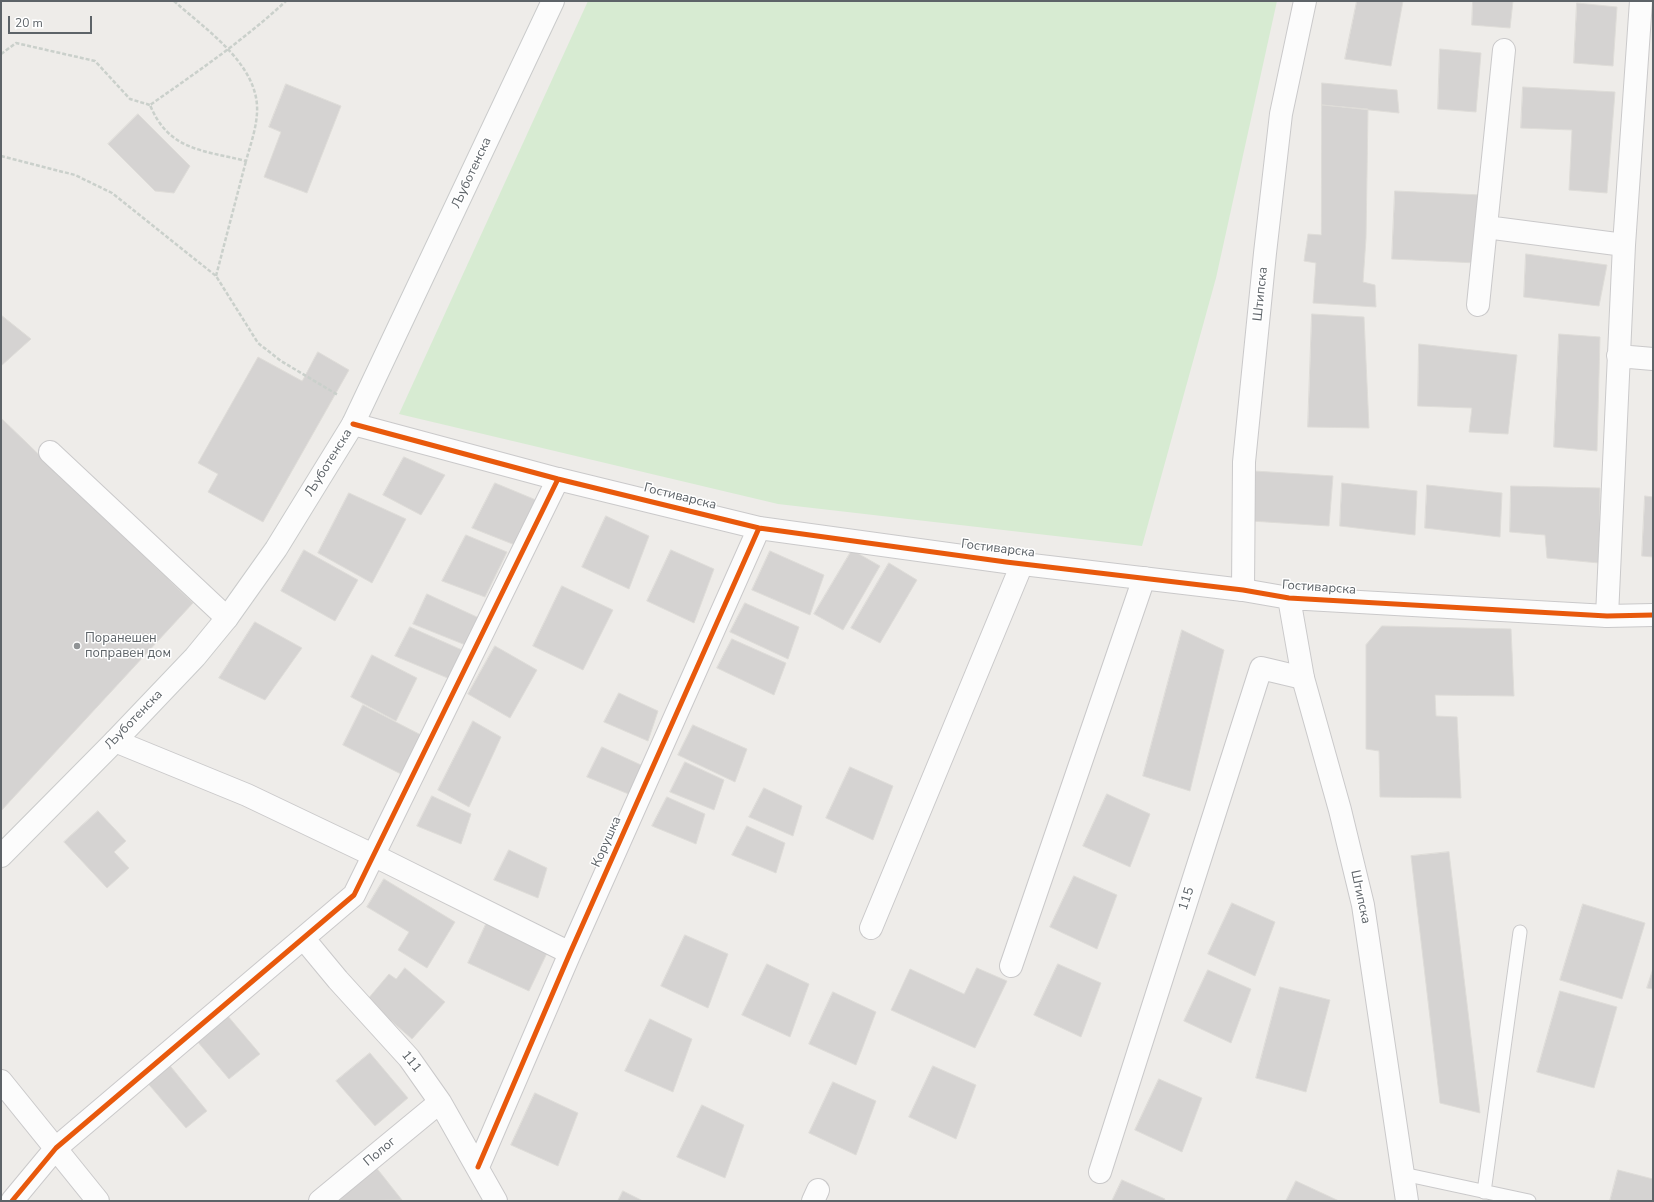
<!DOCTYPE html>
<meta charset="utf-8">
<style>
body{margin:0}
#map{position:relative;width:1654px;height:1202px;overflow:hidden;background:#eeece9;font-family:"Nunito Sans",sans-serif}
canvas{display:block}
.frame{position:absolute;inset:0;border:2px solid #5d6368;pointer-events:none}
.scale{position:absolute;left:8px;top:16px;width:84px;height:18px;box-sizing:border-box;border:2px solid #5d6368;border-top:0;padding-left:5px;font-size:12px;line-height:14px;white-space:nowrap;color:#5d6368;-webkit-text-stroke:3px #fff;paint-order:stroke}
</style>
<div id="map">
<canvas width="1654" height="1202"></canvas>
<div class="frame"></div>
<div class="scale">20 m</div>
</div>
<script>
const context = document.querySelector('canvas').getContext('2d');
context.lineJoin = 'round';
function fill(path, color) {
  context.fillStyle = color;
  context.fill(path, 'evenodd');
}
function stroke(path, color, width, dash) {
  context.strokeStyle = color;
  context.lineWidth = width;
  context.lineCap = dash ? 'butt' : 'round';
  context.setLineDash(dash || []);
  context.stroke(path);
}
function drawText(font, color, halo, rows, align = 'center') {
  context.font = font + ' "Nunito Sans",sans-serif';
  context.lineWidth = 3;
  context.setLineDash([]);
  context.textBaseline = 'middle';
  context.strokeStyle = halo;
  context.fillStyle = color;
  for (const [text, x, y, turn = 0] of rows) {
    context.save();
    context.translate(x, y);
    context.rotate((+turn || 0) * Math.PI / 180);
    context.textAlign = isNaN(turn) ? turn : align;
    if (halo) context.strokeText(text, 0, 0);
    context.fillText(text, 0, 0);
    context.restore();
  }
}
fill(new Path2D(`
 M588 1H1277L1216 278 1142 546 778 504 399 414Z`), '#d7ebd2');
const building = new Path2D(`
 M1357 1H1403L1391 66 1345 59Z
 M1473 1H1513L1510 28 1472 25Z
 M1577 3 1617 7 1613 66 1574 63Z
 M1440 49 1481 53 1476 112 1438 109Z
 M1322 83 1397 90 1399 113 1322 105Z
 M286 84 341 106 307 193 264 177 281 132 269 127Z
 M1523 87 1615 92 1607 193 1569 190 1572 130 1521 128Z
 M1322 105 1368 109 1366 238 1363 282 1375 285 1376 307 1313 303 1316 263 1304 261 1308 234 1321 235Z
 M138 114 190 166 174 193 155 191 108 144Z
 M1395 191 1481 195 1477 263 1392 259Z
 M1526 254 1607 265 1599 306 1524 297Z
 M1312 314 1364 317 1369 428 1308 427Z
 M1 315 31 339 1 366Z
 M1559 334 1600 337 1597 451 1554 447Z
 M1419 344 1517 355 1508 434 1469 432 1472 408 1418 406Z
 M318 352 349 370 263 522 208 492 218 474 198 463 258 357 302 381Z
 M1 418 193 603 1 811Z
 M404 457 445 475 421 515 383 495Z
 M1254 471 1333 476 1329 526 1251 521Z
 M495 483 536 500 515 545 472 528Z
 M1342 483 1417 491 1415 535 1340 526Z
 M1427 485 1502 493 1500 537 1425 528Z
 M1511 486 1600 488 1599 563 1547 558 1545 535 1510 532Z
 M349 493 406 519 372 583 318 553Z
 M1645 496 1653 497V557L1642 556Z
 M606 516 649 536 629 589 582 567Z
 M466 535 507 552 485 597 442 581Z
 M304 550 358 580 335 621 281 591Z
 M671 550 714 569 694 623 647 601Z
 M852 550 880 566 843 630 814 614Z
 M770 551 824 575 810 615 752 590Z
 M889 563 917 580 880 643 851 628Z
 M562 586 613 610 583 670 533 646Z
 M427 594 479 618 468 646 413 624Z
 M745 603 799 627 788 659 730 632Z
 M255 622 302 648 265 700 219 678Z
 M1382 626 1511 629 1514 696 1435 695 1436 716 1457 717 1461 798 1380 797 1379 751 1366 749V645Z
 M410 627 462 650 450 679 395 656Z
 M1182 630 1224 650 1190 791 1143 776Z
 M732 639 786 663 774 695 717 668Z
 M495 646 537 670 510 718 468 694Z
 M372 655 417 678 396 721 351 697Z
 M619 693 658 711 648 741 604 722Z
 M363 705 421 735 401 774 343 745Z
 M473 721 501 737 469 807 438 790Z
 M693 725 747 749 735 782 678 755Z
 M602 747 641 765 631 795 587 777Z
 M685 762 724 780 714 810 670 792Z
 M850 767 893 786 873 840 826 818Z
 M764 788 802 806 793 836 749 817Z
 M1107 794 1150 814 1130 867 1083 846Z
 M432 796 471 814 461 844 417 826Z
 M667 797 705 814 696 844 652 826Z
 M98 811 126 841 114 852 129 868 107 888 64 842Z
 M747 826 785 843 776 873 732 855Z
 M509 850 547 868 538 898 494 880Z
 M1449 852 1480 1113 1440 1103 1411 856Z
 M1074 876 1117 895 1097 949 1050 927Z
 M384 879 455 922 427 968 398 950 409 932 367 907Z
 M1232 903 1275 922 1255 976 1208 954Z
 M1583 904 1645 923 1622 999 1560 980Z
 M487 922 548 951 529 991 468 963Z
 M685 935 728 954 708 1008 661 986Z
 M767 964 809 984 790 1037 742 1015Z
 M1058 964 1101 983 1081 1037 1034 1015Z
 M405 968 445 1002 412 1039 367 1000 389 974 396 979Z
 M977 968 1007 981 975 1048 891 1010 910 969 964 994Z
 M1653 969V989L1647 988Z
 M1208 970 1251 989 1231 1043 1184 1021Z
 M1280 987 1330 1000 1306 1092 1256 1078Z
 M1560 991 1617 1007 1594 1088 1537 1072Z
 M833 992 876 1012 856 1065 809 1044Z
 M227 1015 260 1054 229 1079 197 1041Z
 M650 1019 692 1039 673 1092 625 1071Z
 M370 1053 408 1098 375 1126 336 1081Z
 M167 1062 207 1111 186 1128 145 1080Z
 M933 1066 976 1085 956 1139 909 1117Z
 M1159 1079 1202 1098 1182 1152 1135 1130Z
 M833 1082 876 1101 856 1155 809 1133Z
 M535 1093 578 1113 558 1166 511 1145Z
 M702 1105 744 1125 725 1178 677 1157Z
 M375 1166 402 1200 342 1201 337 1195Z
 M1618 1170 1653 1179V1201H1610Z
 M1122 1180 1165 1199 1164 1201H1112Z
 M1296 1181 1339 1201H1286Z
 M623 1191 643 1201H618Z`);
fill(building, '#d5d3d2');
stroke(building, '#dedcd8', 1);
const service = new Path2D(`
 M1403 1174 1529 1201
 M1484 1192 1520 932`);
const minor = new Path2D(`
 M1486 227 1624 245
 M1478 305 1504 50
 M1618 356 1653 359
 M50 452 227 618
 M1243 590 1244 462 1265 253 1281 114 1305 1
 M1607 616 1624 245 1641 1
 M115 741 247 795 375 856 570 953
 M871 928 1022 564
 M304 939 338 980 409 1058 440 1102 496 1201
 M1011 966 1144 578
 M1 1081 98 1201
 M478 1167 570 953 759 528
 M1100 1172 1261 668 1303 678
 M12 1201 56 1148 354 895 558 479
 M320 1201 440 1102
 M813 1201 818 1190`);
const tertiary = new Path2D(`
 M353 424 558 479 759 528 1006 562 1243 590 1289 598 1607 616 1653 615
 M1289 598 1303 678 1340 810 1363 905 1407 1201`);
const secondary = new Path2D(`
 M1 856 115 741 195 657 227 618 276 549 353 424 553 1`);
stroke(service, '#cac9ca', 15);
stroke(minor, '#cac9ca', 24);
stroke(tertiary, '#cac9ca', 24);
stroke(secondary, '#cacbcb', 24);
stroke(new Path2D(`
 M174 1C206 30 260 65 257 113 256 130 250 146 246 161 203 150 169 151 150 105 197 72 244 40 286 1
 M1 54 16 43 95 61 130 99 150 105
 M1 156 75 175 112 193 216 276 258 343 281 361 338 395
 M216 276 246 161`), '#cad0cb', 2.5, [4, 2]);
stroke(service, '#fcfcfc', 13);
stroke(minor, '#fcfcfc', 22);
stroke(tertiary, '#fcfcfc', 22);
stroke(secondary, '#fcfcfc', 22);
stroke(new Path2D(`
 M353 424 558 479 759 528 1006 562 1243 590 1289 598 1607 616 1653 615
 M478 1167 570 953 759 528
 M12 1201 56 1148 354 895 558 479`), '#e8590c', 5);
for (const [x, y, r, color] of [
 [77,646,4,"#909395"]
]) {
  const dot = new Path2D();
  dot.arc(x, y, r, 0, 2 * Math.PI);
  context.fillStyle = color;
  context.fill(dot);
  stroke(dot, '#fff', 1.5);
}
drawText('13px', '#5d6368', '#fff', [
 ["Љуботенска",472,173,-65],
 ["Штипска",1261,294,-84],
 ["Љуботенска",329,463,-58],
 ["Гостиварска",680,497,14],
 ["Гостиварска",998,549,7],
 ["Гостиварска",1319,588,4],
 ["Љуботенска",134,720,-46],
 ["Корушка",607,842,-66],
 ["Штипска",1360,897,78],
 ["115",1187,899,-72],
 ["111",411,1062,52],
 ["Полог",380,1152,-40]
]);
drawText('13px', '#5d6368', '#fff', [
 ["Поранешен",85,639],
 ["поправен дом",85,654]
], 'left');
</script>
